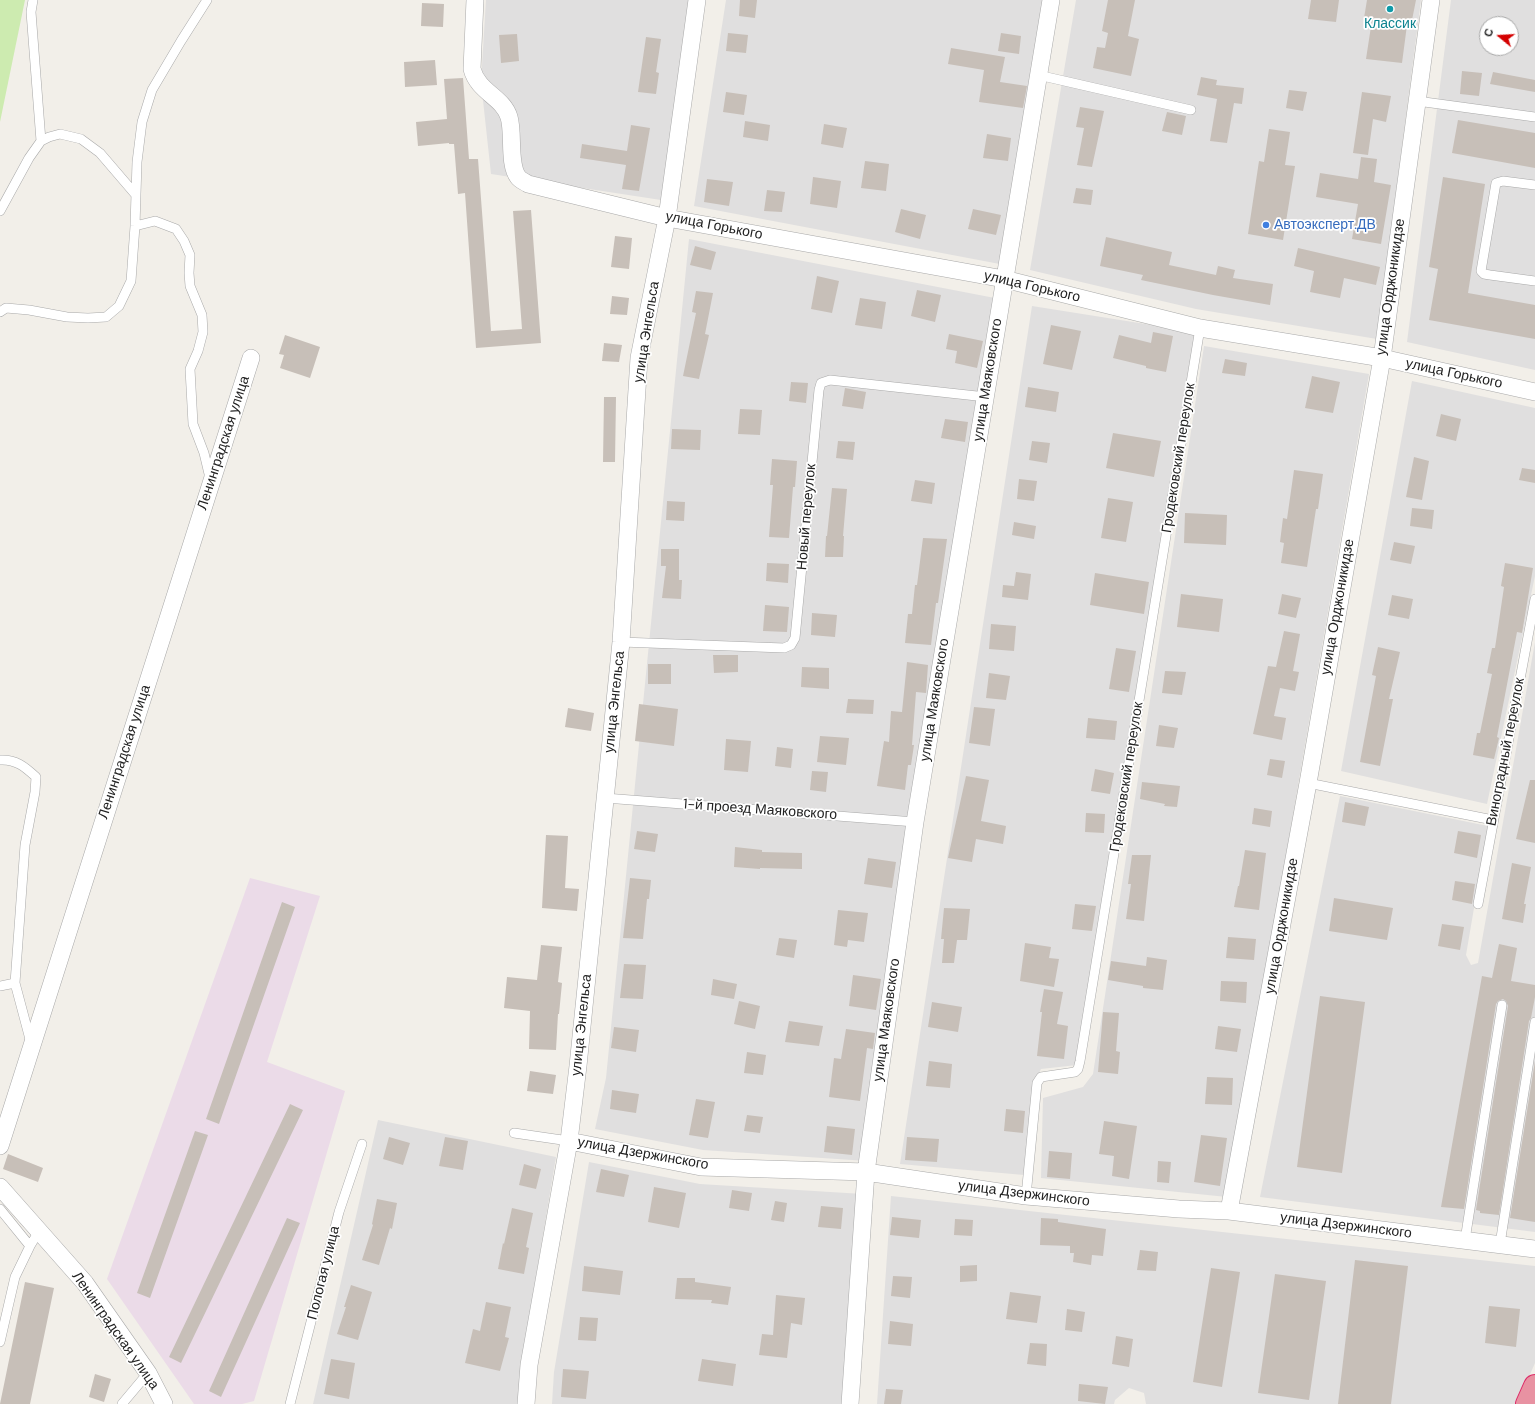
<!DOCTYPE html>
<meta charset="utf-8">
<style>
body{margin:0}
#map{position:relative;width:1535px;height:1404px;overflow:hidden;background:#f2efe9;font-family:"DM Sans",sans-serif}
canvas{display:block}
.north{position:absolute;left:1479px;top:16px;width:40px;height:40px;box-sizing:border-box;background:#fff;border:1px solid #a7a7a7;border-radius:50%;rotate:288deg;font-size:11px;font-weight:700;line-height:16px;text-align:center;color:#222}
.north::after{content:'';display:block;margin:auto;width:14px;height:18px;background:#d40000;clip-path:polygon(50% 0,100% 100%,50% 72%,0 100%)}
</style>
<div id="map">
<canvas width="1535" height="1404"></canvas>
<div class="north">С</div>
</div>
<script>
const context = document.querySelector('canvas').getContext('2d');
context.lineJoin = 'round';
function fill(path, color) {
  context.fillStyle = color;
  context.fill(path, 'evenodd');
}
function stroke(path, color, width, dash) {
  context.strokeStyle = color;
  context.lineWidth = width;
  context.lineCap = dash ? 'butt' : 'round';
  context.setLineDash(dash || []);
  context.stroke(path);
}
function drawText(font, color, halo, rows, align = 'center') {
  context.font = font + ' "DM Sans",sans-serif';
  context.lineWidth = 3.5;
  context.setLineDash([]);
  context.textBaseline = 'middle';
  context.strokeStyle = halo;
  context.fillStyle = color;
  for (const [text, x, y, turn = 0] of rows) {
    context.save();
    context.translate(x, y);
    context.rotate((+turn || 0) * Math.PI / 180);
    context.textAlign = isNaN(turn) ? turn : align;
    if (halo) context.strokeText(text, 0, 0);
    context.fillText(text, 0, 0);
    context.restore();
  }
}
fill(new Path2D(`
 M486 0H692L661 200 491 174 481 82Z
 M726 0H1050L1005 265 694 206Z
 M1076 0H1421L1377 339 1196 309 1030 270Z
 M1451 0H1535V370L1407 342ZM1487 24H1511V48H1487Z
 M689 239 1000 299 867 1161 703 1150 595 1129 606 1078Z
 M1032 306 1196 332 1077 1065 1041 1069 1035 1081 1024 1175 900 1164Z
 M1204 346 1369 374 1227 1197 1041 1178 1043 1098 1083 1087 1093 1074Z
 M1412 381 1535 408V576L1487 804 1341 771Z
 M1535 642V1232L1260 1197 1340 796 1488 826 1466 955 1471 965 1478 963Z
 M378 1120 556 1157 521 1367 518 1404H313Z
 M589 1162 700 1184 863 1194 849 1404H552L554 1372Z
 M891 1196 1535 1266V1363L1517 1404H1146L1144 1393 1129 1388 1115 1400 1114 1404H877Z`), '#e0dfdf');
fill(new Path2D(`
 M250 878 320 896 267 1062 345 1091 254 1401 242 1404H194L107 1279Z`), '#ebdbe8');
fill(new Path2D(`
 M0 0H25L0 122Z`), '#cdebb0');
fill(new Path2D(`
 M740 0H757L755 18 739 16Z
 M1108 0H1135L1128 36 1139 39 1131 76 1093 68 1097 47 1105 48 1108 33 1102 31Z
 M1311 0H1339L1336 22 1308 19Z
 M1367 0H1416L1411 25H1407L1402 63 1366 59 1372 20 1364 18Z
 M422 3 444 4 443 27 421 26Z
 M728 33 748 35 746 53 726 51Z
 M1001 33 1021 36 1019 54 998 51Z
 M517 34 519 61 501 63 499 35Z
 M646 37 661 39 656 72 659 73 656 94 638 92Z
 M951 48 1005 57 1000 82 1027 86 1023 108 979 102 984 70 948 64Z
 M435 60 437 85 405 87 404 62Z
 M1462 71 1482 73 1479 96 1460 94Z
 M1493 72 1535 80V92L1490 84Z
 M1201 77 1217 80 1216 85 1244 88 1242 104 1234 103 1227 143 1210 141 1217 99 1197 95Z
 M463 78 469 159H478L491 331 522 329 513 211 531 210 541 343 476 348 465 193 458 194 454 144H449V143L418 146 416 122 447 119 444 79Z
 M1289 90 1307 92 1303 111 1286 108Z
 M726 92 747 95 744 115 723 112Z
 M1362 92 1391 96 1386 122 1373 119 1368 155 1353 153Z
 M1080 107 1104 111 1092 167 1077 165 1084 128 1076 127Z
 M1167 112 1186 116 1182 135 1162 131Z
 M1458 120 1535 133V168L1452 153Z
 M745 121 770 125 768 141 743 137Z
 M824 124 847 128 843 148 821 144Z
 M631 125 650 128 639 191 622 189 626 165 580 158 582 144 627 151Z
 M1269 129 1290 132 1285 165 1295 166 1283 240 1248 234 1259 161 1264 162Z
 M987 134 1011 138 1008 161 983 158Z
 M1361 157 1377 159 1374 182 1391 185 1381 244 1352 239 1358 204 1316 197 1320 173 1358 179Z
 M865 161 889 164 886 191 861 188Z
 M813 177 841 181 837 208 810 204Z
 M1443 177 1485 184 1468 293 1535 305V339L1429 320 1438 269 1429 267Z
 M707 179 733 182 729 206 704 202Z
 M1076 188 1093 190 1091 205 1073 203Z
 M767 190 785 192 782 212 764 211Z
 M901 209 926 215 920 239 895 232Z
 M973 209 1001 215 996 235 968 229Z
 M615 236 632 238 629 269 611 267Z
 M1106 237 1172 252 1169 265 1216 275 1218 266 1235 270 1233 278 1273 284 1270 305 1213 295 1141 280 1143 275 1100 266Z
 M695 246 716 252 711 270 690 265Z
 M1298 248 1380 267 1376 285 1344 278 1340 298 1310 292 1314 271 1294 266Z
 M817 276 839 281 832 313 811 309Z
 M917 290 941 295 935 322 911 316Z
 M696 291 713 293 705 334 709 335 699 379 683 376 696 313 692 312Z
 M612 296 629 298 627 315 610 314Z
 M860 298 886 302 882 329 855 325Z
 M1051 325 1081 331 1072 370 1043 364Z
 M1153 332 1173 336 1166 372 1146 368V366L1113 358 1119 335 1151 343Z
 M949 334 983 341 977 368 955 363 957 351 946 349Z
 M285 335 320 347 310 378 280 368 284 355 279 354Z
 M604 343 622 345 619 362 602 361Z
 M1225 359 1247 363 1245 376 1222 373Z
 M1312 376 1340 382 1333 413 1305 408Z
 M791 382 808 383 806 403 789 401Z
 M1028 387 1059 392 1056 412 1025 407Z
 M845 388 866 392 863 409 842 406Z
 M604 397H616L615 462H603Z
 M740 409 762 410 760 435 738 434Z
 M1441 414 1461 419 1456 441 1436 436Z
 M945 419 968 422 965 442 941 438Z
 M672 429 701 430 700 450 671 449Z
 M1113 433 1161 441 1154 477 1106 468Z
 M838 441 855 442 853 460 836 458Z
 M1032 441 1050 443 1047 463 1029 460Z
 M1414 457 1429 461 1422 500 1406 497Z
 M772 459 797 461 795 487H793L789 538 769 537 773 485H770Z
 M1522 468 1535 470V483L1519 480Z
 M1294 470 1323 474 1318 509H1316L1307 567 1281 563 1284 543 1280 542 1283 518 1287 519Z
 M1019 479 1037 481 1034 501 1017 499Z
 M915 480 935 483 932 504 911 501Z
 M832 488 847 489 843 536H844L843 557H825L826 536H827Z
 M1108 498 1133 502 1126 542 1101 538Z
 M667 501 685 502 684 521 666 520Z
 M1412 508 1434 510 1432 529 1410 526Z
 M1185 513 1227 515 1226 545 1184 543Z
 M1014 522 1036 526 1034 539 1012 535Z
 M923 538 947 539 938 603H936L931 645 905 643 908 614H912L915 585H917Z
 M1394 542 1415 546 1411 564 1390 560Z
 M661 549H679V580H682L681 599 662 598 666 566H661Z
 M767 563 789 564 788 583 766 581Z
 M1505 563 1533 568 1522 633 1517 632 1497 737 1499 738 1494 759 1473 755 1477 733H1480L1492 674 1487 673 1492 648H1495L1504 587 1501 586Z
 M1016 572 1031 574 1028 600 1002 597 1003 585 1014 586Z
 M1095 573 1149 582 1144 614 1090 605Z
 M1181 594 1223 599 1219 632 1177 627Z
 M1282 594 1301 598 1296 618 1278 614Z
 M1392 595 1413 599 1409 619 1388 615Z
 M765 605 789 607 787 632 763 631Z
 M812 613 837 615 835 637 811 635Z
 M991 624 1016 626 1014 651 989 649Z
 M1284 631 1300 634 1293 671 1299 672 1295 691 1280 688 1274 716 1286 718 1282 740 1253 734 1268 666 1276 667Z
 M1378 647 1400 652 1389 699H1393L1380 766 1360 762 1376 676 1372 675Z
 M1116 648 1136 651 1129 692 1109 689Z
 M713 655H738V672L714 673Z
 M907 662 928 665 926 693 916 692 912 745H914L911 765H908L905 790 877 786 884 741 889 742 891 711 902 712Z
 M648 664H671V684H648Z
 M802 667 829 668V689L801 687Z
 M1165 671 1186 672 1182 695 1162 693Z
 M989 673 1010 676 1006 700 986 698Z
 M848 699 874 700 873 714 846 713Z
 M639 704 678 709 674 746 635 741Z
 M974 707 995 709 990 746 969 743Z
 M568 708 594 713 591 731 565 727Z
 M1088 718 1117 721 1115 740 1086 738Z
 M1159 725 1178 728 1174 748 1156 746Z
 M820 736 849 738 846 765 817 762Z
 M726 739 751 741 748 772 724 770Z
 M777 747 793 749 791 768 775 766Z
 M1270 759 1285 761 1282 778 1267 775Z
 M1095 769 1114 773 1110 794 1091 791Z
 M812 771 828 772 826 792 810 790Z
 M966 776 989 780 981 821 1006 826 1003 844 976 839 972 862 948 858Z
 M1530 780H1535V843L1516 839Z
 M1142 782 1180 786 1177 807 1164 806 1165 804 1140 799Z
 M1345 802 1369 807 1365 826 1342 822Z
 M1254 808 1272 811 1270 827 1252 824Z
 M1086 813 1105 814 1104 833 1085 832Z
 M637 831 658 834 655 852 634 849Z
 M1458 831 1481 835 1477 858 1454 853Z
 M546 835 568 836 565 888 579 889 577 911 542 908Z
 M735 847 762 850V852L802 853V869L760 868V869L734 867Z
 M1245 850 1266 853 1259 910 1234 907 1238 886H1239Z
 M1132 855H1151L1144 921 1126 919 1131 884H1128Z
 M868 858 896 862 892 888 864 884Z
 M1512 863 1531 867 1524 904H1526L1523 923 1502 919Z
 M630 878 651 880 649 899H647L643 939 623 938Z
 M1455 881 1475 884 1472 904 1452 900Z
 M1334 898 1393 908 1387 940 1329 931Z
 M282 902 295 907 219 1124 206 1119Z
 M1075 904 1096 906 1092 931 1072 929Z
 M944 908 970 909 967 940H957L954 963H942L944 939H941Z
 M838 910 868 913 864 942 848 940 847 947 834 945Z
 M1442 924 1464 927 1460 950 1438 946Z
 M1228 937 1256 939 1254 960 1226 958Z
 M779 938 797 940 794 958 776 955Z
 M1025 943 1051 947 1049 958 1059 959 1054 987 1020 981Z
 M1499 944 1517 948 1511 981 1535 985V997L1531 1018 1529 1021 1499 1215 1480 1213V1211L1476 1210 1508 1006 1506 1001 1503 999 1498 1001 1496 1004 1464 1209 1441 1207 1482 976 1492 978Z
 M541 945 562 947 558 982 562 983 559 1014H558L556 1050 529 1049 530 1011 504 1008 507 977 537 980Z
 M1147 957 1167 960 1163 990 1143 988V986L1108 980 1111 961 1146 966Z
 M624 964 646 965 643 999 620 998Z
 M853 975 881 979 876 1010 849 1006Z
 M713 979 737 984 734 999 711 995Z
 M1221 981 1247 982 1246 1003 1220 1001Z
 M1044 989 1063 992 1057 1024 1068 1026 1064 1059 1037 1056 1042 1012H1040Z
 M1320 996 1365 1002 1342 1173 1297 1167Z
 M739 1001 760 1006 755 1029 734 1024Z
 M932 1002 962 1007 958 1032 928 1027Z
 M1103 1012 1119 1013 1116 1051 1120 1052 1118 1074 1098 1072Z
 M789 1021 823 1026 819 1046 785 1042Z
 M1218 1026 1241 1029 1237 1052 1215 1049Z
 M614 1027 639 1030 636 1052 611 1048Z
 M846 1029 875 1033 873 1049 867 1048 860 1101 829 1097 834 1058 841 1059Z
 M747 1052 766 1055 763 1075 744 1073Z
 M929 1061 952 1064 950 1088 926 1086Z
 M1535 1061V1222L1510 1218Z
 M530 1071 556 1075 553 1094 527 1091Z
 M1207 1077 1233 1078 1232 1105 1205 1104Z
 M612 1090 639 1094 636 1113 610 1109Z
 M696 1099 715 1102 708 1138 689 1135Z
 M290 1104 303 1110 181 1363 169 1357Z
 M1006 1109 1025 1111 1023 1133 1004 1131Z
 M747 1115 763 1117 760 1133 744 1131Z
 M1104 1121 1137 1126 1129 1179 1112 1176 1114 1156 1099 1154Z
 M827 1126 855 1129 852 1155 824 1152Z
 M195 1131 208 1135 150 1298 137 1293Z
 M1201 1135 1227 1138 1220 1186 1194 1182Z
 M389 1137 410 1143 403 1165 383 1159Z
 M445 1137 468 1141 463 1170 439 1166Z
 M907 1137 939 1139 937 1162 905 1160Z
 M1049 1151 1072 1153 1070 1179 1047 1177Z
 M8 1154 43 1168 38 1182 3 1169Z
 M1158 1161 1171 1162 1169 1183 1157 1182Z
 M524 1164 541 1169 536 1189 519 1185Z
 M601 1169 629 1175 624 1197 596 1192Z
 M654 1187 686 1193 679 1228 648 1222Z
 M732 1190 752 1193 749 1211 729 1208Z
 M377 1199 397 1203 392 1229 390 1228 379 1265 362 1260 373 1225 372 1224Z
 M775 1201 787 1203 784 1222 771 1220Z
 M821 1206 843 1208 841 1229 818 1227Z
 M512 1208 533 1213 526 1247 529 1248 524 1274 498 1269 503 1243 504 1244Z
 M892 1217 921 1220 919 1238 890 1235Z
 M287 1218 300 1223 221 1397 209 1391Z
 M1041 1218 1058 1219V1222L1106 1229 1103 1256 1092 1255 1091 1265 1073 1262 1074 1253H1070V1246L1040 1245Z
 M955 1219 973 1220 972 1236 954 1235Z
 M1140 1250 1158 1252 1156 1271 1137 1270Z
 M1355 1260 1408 1266 1391 1404H1338Z
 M977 1265V1281L960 1282V1266Z
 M584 1266 623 1271 620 1295 582 1291Z
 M1211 1268 1240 1272 1222 1387 1193 1382Z
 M1275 1274 1326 1281 1309 1400 1258 1393Z
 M893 1276 912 1277 910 1298 891 1296Z
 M677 1278H695V1282L731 1287 728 1305 711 1303 712 1300 675 1299Z
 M25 1282 54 1288 30 1404H0Z
 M351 1285 372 1292 358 1340 337 1334 346 1307H344Z
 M1010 1292 1041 1296 1037 1323 1006 1319Z
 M776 1295 805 1298 802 1325 791 1323 787 1358 759 1355 762 1334 773 1335Z
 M486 1302 511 1307 505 1337 509 1338 500 1371 465 1363 473 1329 480 1331Z
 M1489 1306 1520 1309 1516 1347 1485 1343Z
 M1067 1309 1085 1312 1082 1332 1065 1330Z
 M580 1317 598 1318 596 1341 578 1340Z
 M890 1321 913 1324 911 1346 888 1344Z
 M1116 1336 1133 1339 1129 1367 1112 1364Z
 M1030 1343 1047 1344 1046 1366 1027 1364Z
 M331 1359 355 1363 349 1399 324 1394Z
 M702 1359 736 1364 733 1386 698 1381Z
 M563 1369 589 1371 586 1399 561 1397Z
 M95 1374 111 1379 104 1402 89 1397Z
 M1079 1384 1108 1387 1105 1404 1078 1401Z
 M886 1389 903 1390 901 1404H884Z`), '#c7bfb8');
const lane = new Path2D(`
 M1038 75 1191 110
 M1417 101 1535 117
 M41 141 49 137 60 134 81 139 100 153 136 195
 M1535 185 1503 181 1496 183 1481 271 1484 274 1490 275 1535 281
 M0 211 29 158 41 141 31 12 33 0
 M135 226 155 221 176 229 184 241 190 255 189 273 190 286 202 315 203 332 198 351 190 369 193 424 204 453 210 478
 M0 312 6 308 29 310 67 317 88 318 106 317 119 306 131 281 135 226 137 162 142 122 152 90 181 41 207 0
 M621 642 784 648 791 645 795 638 819 390 821 383 830 380 986 397
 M0 760C16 759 25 767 36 777L35 792 25 845 15 983 31 1043
 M1308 783 1493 820
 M605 798 915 822
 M1478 904 1535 599
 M0 986 15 983
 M514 1133 569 1141
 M1026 1196 1037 1083 1041 1077 1075 1072 1078 1069 1080 1061 1200 328
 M0 1209 30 1246
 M1465 1240 1502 1005
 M1500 1244 1535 1022
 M0 1342 15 1277 30 1246 39 1231
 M122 1404 148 1373
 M290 1404 339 1212 362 1144`);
const street = new Path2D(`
 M475 0 472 69C478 92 503 97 509 117 514 133 508 164 518 177 520 180 525 182 528 184L667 218 1004 279 1200 328 1382 358 1535 392
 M569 1141 701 1167 866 1172 1026 1196 1179 1209 1229 1211 1535 1249
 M0 1146 251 358
 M0 1187 85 1283 148 1373 164 1404
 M1229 1211 1308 783 1382 358 1431 0
 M526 1404 529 1365 569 1141 578 1066 621 642 639 358 667 218 697 0
 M850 1404 866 1172 915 822 1051 0`);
const highway = new Path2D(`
 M1527 1404 1535 1386`);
stroke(lane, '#a9a9a9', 10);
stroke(street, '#a9a9a9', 18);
stroke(highway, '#dc2a67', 24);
stroke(lane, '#fff', 9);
stroke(street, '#fff', 17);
stroke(highway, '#e892a2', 22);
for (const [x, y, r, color] of [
 [1390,9,4,"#0f9aa8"],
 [1266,225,4,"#3f7fe0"]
]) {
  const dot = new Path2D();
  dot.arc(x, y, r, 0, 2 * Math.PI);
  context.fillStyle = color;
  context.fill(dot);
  stroke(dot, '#fff', 1.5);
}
drawText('14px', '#0d838f', '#fff', [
 ["Классик",1390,24]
]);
drawText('14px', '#366cbe', '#fff', [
 ["Автоэксперт.ДВ",1274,225]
], 'left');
drawText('14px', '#222', '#fff', [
 ["улица Горького",714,226,11],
 ["улица Горького",1032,287,13],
 ["улица Орджоникидзе",1391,287,-82],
 ["улица Энгельса",647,332,-81],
 ["улица Горького",1454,374,12],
 ["улица Маяковского",988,380,-81],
 ["Ленинградская улица",224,443,-72],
 ["Гродековский переулок",1179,458,-81],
 ["Новый переулок",807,517,-85],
 ["улица Орджоникидзе",1338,607,-80],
 ["улица Маяковского",935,700,-81],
 ["улица Энгельса",615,702,-84],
 ["Ленинградская улица",125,752,-72],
 ["Виноградный переулок",1506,752,-79],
 ["Гродековский переулок",1127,777,-81],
 ["1-й проезд Маяковского",760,810,4],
 ["улица Орджоникидзе",1282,926,-80],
 ["улица Маяковского",887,1020,-82],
 ["улица Энгельса",582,1025,-84],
 ["улица Дзержинского",643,1154,10],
 ["улица Дзержинского",1024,1194,7],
 ["улица Дзержинского",1346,1226,7],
 ["Пологая улица",324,1273,-76],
 ["Ленинградская улица",115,1331,55]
]);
</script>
